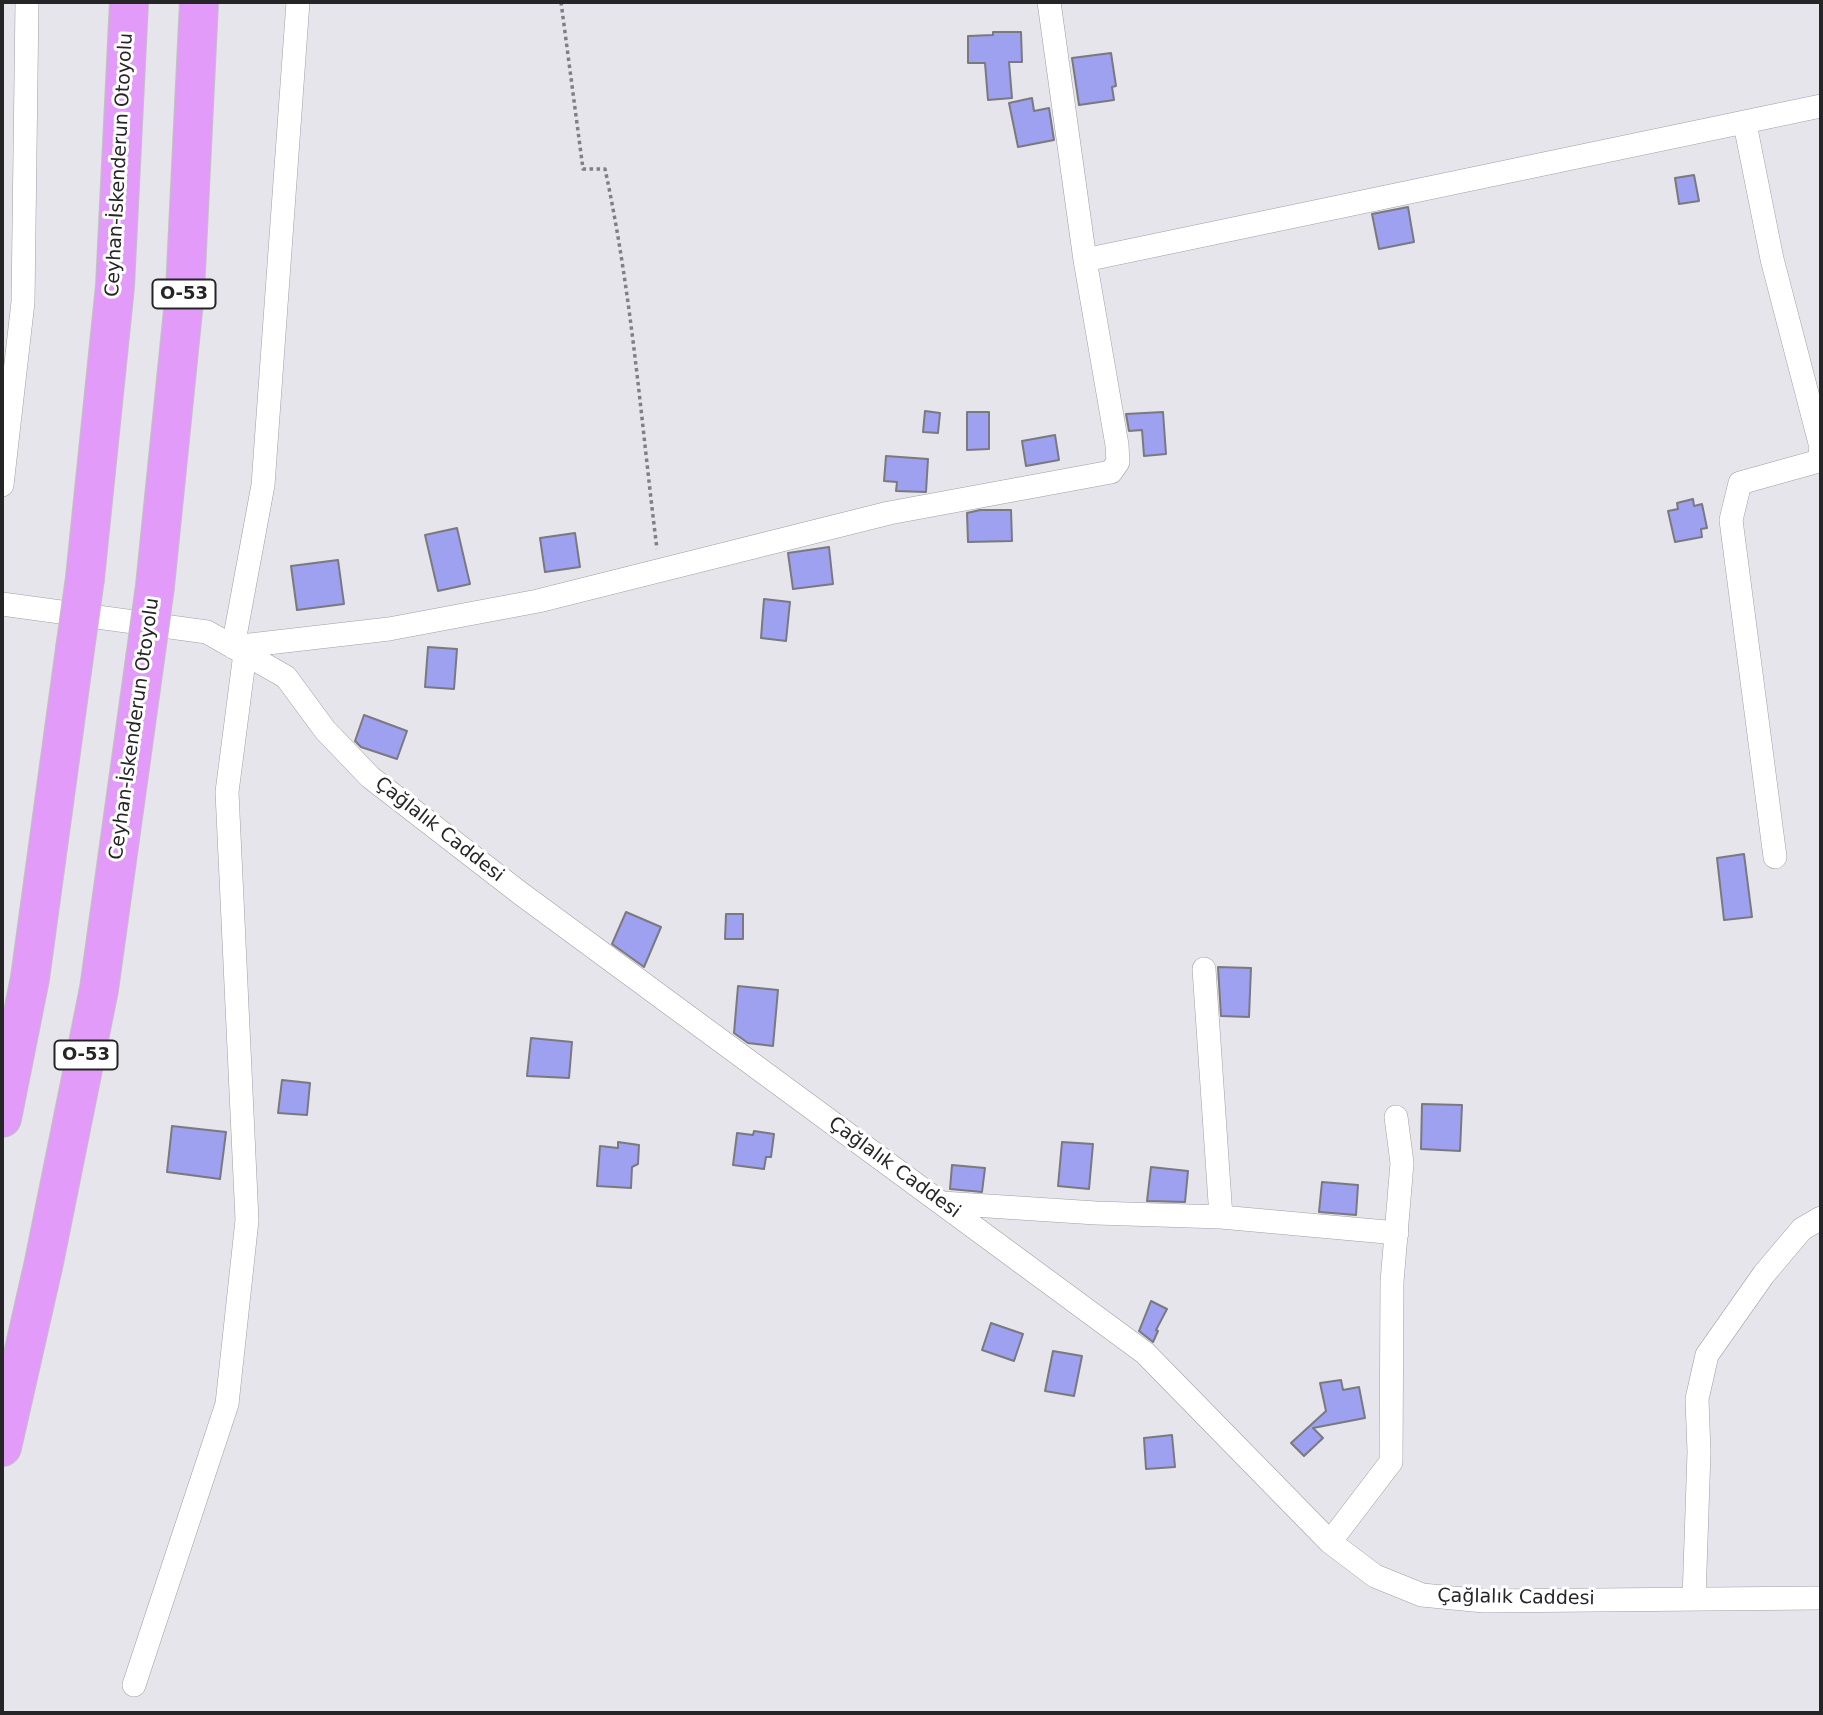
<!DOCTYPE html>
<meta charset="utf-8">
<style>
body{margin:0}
#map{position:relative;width:1823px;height:1715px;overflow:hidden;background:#e5e5eb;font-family:"DejaVu Sans",sans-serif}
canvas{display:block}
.frame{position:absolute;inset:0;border:4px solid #252527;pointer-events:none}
</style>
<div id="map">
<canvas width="1823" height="1715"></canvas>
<div class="frame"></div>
</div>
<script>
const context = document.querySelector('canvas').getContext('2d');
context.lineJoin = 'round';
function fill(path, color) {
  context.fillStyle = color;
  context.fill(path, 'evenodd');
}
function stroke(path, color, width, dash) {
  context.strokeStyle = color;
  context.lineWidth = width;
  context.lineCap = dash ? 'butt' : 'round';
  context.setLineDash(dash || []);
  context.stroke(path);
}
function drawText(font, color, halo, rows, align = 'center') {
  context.font = font + ' "DejaVu Sans",sans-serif';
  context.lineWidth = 6;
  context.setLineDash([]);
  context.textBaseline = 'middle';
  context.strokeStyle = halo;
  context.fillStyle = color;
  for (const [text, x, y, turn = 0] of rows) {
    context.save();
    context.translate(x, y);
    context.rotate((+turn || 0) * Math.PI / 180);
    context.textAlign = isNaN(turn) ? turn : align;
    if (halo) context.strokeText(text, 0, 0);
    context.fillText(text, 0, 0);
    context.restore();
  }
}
const building = new Path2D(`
 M993 32H1021L1022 62H1009L1012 98 988 100 985 63H968V36L993 35Z
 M1111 53 1116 86 1112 87 1114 100 1079 105 1072 58Z
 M1032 98 1034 111 1049 108 1054 140 1018 147 1009 103Z
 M1694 175 1699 201 1679 204 1675 178Z
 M1408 207 1414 242 1379 249 1372 214Z
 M925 411 940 413 938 433 923 432Z
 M967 412H989V449L967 450Z
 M1163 412 1166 454 1144 456 1142 430 1129 431 1126 414Z
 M1055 435 1059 460 1026 466 1022 441Z
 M886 456 928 459 926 492 896 491 897 482 884 481Z
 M1693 499 1694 506 1702 504 1707 528 1701 529 1702 537 1675 542 1668 511 1678 509 1677 503Z
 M980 510H1011L1012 541 968 542 967 513Z
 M457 528 470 584 438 591 425 535Z
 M575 533 580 567 545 572 540 538Z
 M829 547 833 584 793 589 788 553Z
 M338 560 344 604 297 610 291 566Z
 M764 599 790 602 786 641 761 638Z
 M428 647 457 649 454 689 425 687Z
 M364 715 407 731 397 759 361 747 355 741Z
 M1744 854 1752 917 1724 920 1717 858Z
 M626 912 661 927 644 967 612 944Z
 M726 914H743V939H725Z
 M1218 967 1251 968 1249 1017 1221 1016Z
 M738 986 778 990 773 1046 748 1043 734 1033Z
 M531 1038 572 1042 569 1078 527 1076Z
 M282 1080 310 1083 307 1115 278 1113Z
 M1422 1104 1462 1105 1460 1151 1421 1149Z
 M172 1126 226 1132 220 1179 167 1172Z
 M754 1131 774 1134 771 1157H766L764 1169 733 1165 737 1133 753 1135Z
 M618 1142 639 1145 638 1164 632 1167 631 1188 597 1186 600 1146 618 1148Z
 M1062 1142 1093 1144 1089 1189 1058 1186Z
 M952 1165 985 1168 982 1192 950 1189Z
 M1151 1167 1188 1171 1185 1202 1147 1201Z
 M1322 1182 1358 1185 1356 1215 1319 1212Z
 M1151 1301 1167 1309 1156 1330 1158 1331 1153 1342 1139 1331Z
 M991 1323 1023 1334 1014 1361 982 1350Z
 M1053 1351 1082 1356 1074 1396 1045 1391Z
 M1341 1380 1343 1390 1359 1387 1365 1418 1313 1428 1323 1438 1304 1456 1291 1443 1326 1411 1320 1383Z
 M1172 1435 1175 1467 1146 1469 1144 1438Z`);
fill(building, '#9ea0f0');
stroke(building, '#79797e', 2);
const street = new Path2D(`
 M298 2 263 485 233 647 389 629 538 601 889 513 1111 472 1118 462 1117 445 1085 260 1049 2
 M1745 124 1772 259 1821 447 1819 461 1740 483 1731 520 1775 857
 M1085 260 1821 106
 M2 485 23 302 27 2
 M2 604 207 632 286 677 325 730 370 777 520 893 1145 1353 1330 1542 1375 1576 1422 1595 1484 1601 1821 1598
 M1204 969 1221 1217
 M942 1203 1096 1213 1221 1217 1397 1233
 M1330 1542 1391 1462 1392 1282 1402 1163 1396 1117
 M1694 1599 1699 1452 1697 1399 1707 1355 1764 1274 1802 1229 1821 1218
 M134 1685 227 1404 247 1220 227 792 245 653`);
const highway = new Path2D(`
 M85 578 115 286 129 2
 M155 586 185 291 199 2
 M2 1118 30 978 75 649
 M2 1447 44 1262 99 989 145 659`);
stroke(street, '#9f9fa5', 24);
stroke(highway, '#c2c2c3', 40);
stroke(new Path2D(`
 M561 2 583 169H605C632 294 641 422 657 549`), '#808084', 3.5, [3.5, 3.5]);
stroke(street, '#fff', 23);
stroke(highway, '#e29bf8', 38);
const highwayBridge = new Path2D(`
 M75 649 85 578
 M145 659 155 586`);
stroke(highwayBridge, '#c2c2c3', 40, []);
stroke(highwayBridge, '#e29bf8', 38);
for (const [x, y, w] of [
 [184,294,63],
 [86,1055,63]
]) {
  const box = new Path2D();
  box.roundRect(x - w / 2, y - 14.5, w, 29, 5);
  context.fillStyle = '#fff';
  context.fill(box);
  stroke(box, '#252527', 2);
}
drawText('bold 18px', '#252527', null, [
 ["O-53",184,294],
 ["O-53",86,1055]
]);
drawText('19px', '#252527', '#fff', [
 ["Ceyhan-İskenderun Otoyolu",120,165,-87],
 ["Ceyhan-İskenderun Otoyolu",135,729,-82],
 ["Çağlalık Caddesi",439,830,38],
 ["Çağlalık Caddesi",894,1168,36],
 ["Çağlalık Caddesi",1516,1598,1]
]);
</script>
